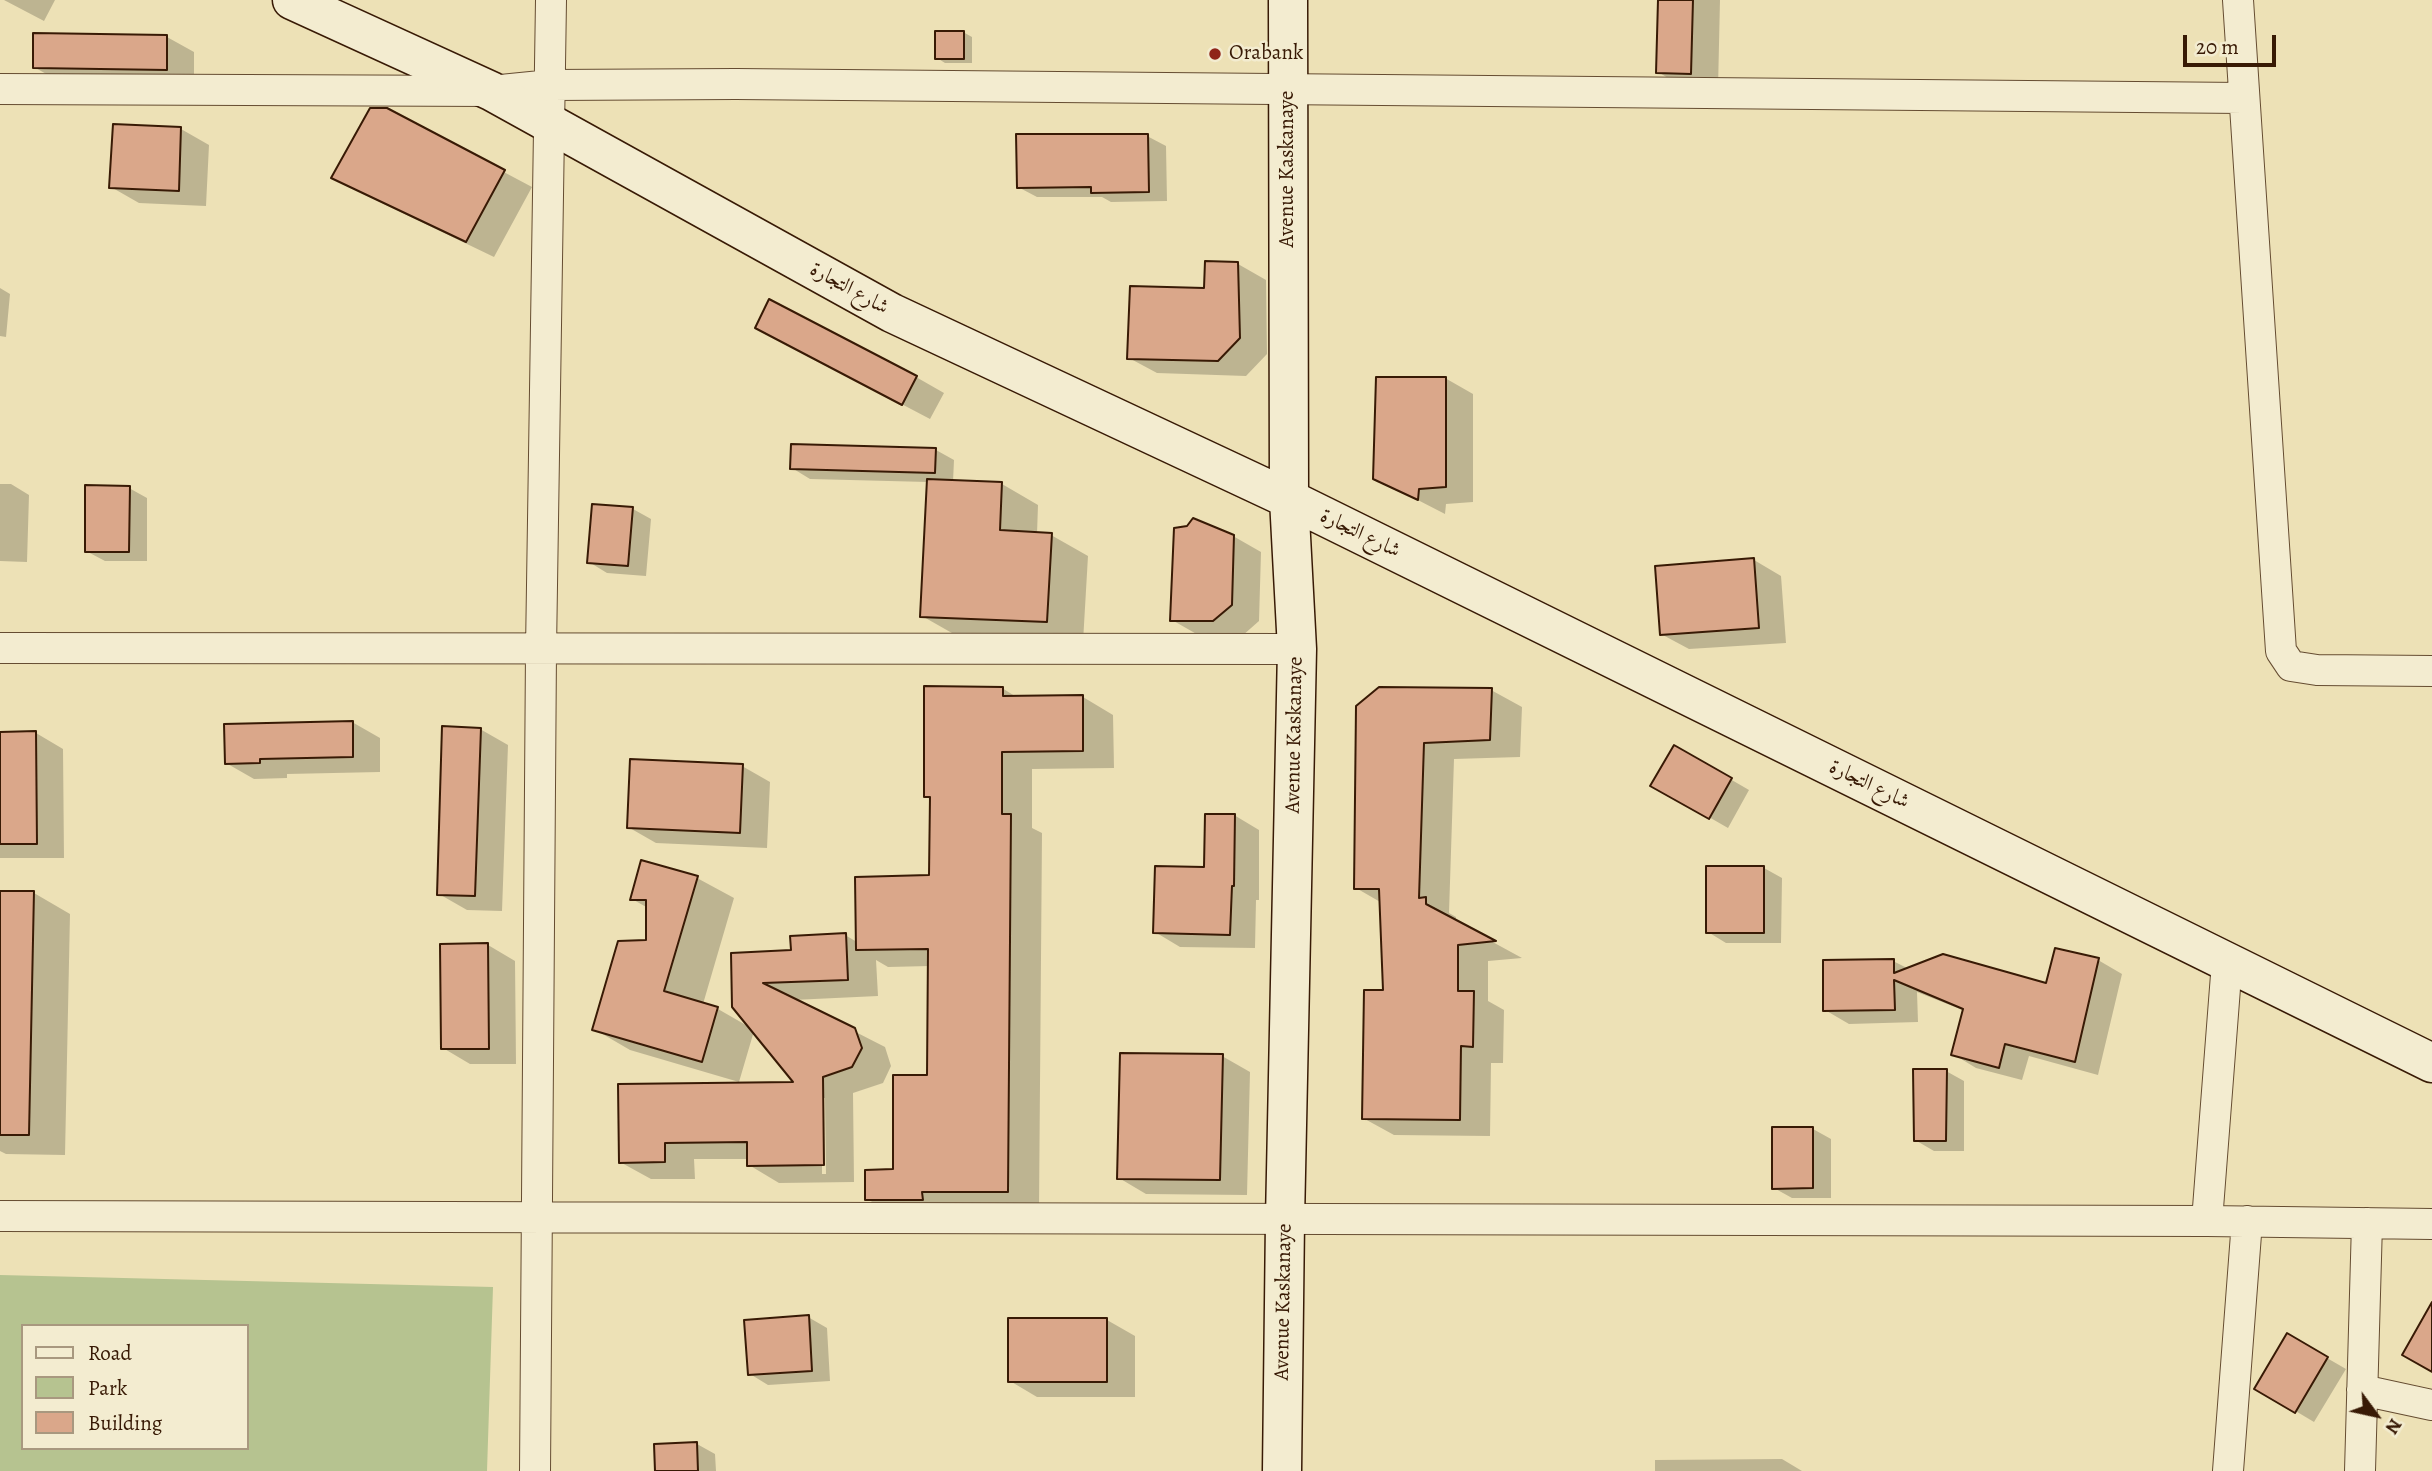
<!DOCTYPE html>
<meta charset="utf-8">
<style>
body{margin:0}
#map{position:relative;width:2432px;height:1471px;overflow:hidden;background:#ede1b6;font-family:Alegreya,serif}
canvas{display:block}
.legend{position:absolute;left:21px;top:1324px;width:228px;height:126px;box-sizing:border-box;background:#f3ecd0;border:2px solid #a8987f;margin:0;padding:9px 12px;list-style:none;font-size:21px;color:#381a05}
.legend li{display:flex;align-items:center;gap:14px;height:35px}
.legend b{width:35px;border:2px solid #a8987f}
.north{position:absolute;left:2341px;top:1380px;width:70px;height:70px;-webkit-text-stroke:5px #f3ecd0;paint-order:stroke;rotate:123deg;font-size:19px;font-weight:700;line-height:28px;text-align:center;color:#381a05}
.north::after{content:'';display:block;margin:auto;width:24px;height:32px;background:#381a05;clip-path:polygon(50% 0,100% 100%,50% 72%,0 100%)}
.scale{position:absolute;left:2183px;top:35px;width:93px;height:32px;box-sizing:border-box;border:4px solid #381a05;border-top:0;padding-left:9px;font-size:21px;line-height:24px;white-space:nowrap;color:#381a05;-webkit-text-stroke:5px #f3ecd0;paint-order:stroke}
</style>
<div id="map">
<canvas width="2432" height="1471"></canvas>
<ul class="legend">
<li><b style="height:9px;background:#f3ecd0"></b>Road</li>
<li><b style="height:19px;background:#b6c390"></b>Park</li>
<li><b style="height:19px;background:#daa78a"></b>Building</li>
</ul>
<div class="north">N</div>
<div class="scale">20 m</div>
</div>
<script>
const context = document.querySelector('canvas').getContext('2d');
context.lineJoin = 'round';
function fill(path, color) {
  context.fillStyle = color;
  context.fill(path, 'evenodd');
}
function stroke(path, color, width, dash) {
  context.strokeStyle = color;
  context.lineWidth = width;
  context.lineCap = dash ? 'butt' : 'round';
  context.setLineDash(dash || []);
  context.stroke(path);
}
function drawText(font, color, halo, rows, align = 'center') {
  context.font = font + ' Alegreya,Amiri,serif';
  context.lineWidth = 5;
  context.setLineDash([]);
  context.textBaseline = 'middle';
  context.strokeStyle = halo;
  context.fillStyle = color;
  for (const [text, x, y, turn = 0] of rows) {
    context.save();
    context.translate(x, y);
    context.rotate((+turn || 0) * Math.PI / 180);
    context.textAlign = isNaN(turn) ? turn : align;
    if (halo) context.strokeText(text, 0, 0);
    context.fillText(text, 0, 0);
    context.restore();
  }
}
fill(new Path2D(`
 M0 1275 493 1287 487 1471H0ZM23 1326H247V1448H23Z`), '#b6c390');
fill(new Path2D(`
 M4 0H55L44 21Z
 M1660 0H1720L1718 89 1685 88 1658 72Z
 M963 32 972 37V63H945L937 58Z
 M167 37 194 52V85L62 83 34 67Z
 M387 110 532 187 494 257 361 193 334 177Z
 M114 126 181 129 209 145 206 206 139 203 111 187Z
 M1147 136 1166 146 1167 201 1111 202 1102 197H1037L1018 187Z
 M1238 264 1266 280 1267 354 1246 376 1157 373 1129 358Z
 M0 288 10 294 6 337 0 336Z
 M757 328 916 377 944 393 930 419Z
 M1445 378 1473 394V502L1446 504 1445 514 1375 478Z
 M792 446 936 450 954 460 953 482 1002 484 1038 505 1037 534 1051 535 1088 556 1083 642 959 637 922 616 928 482 810 479 792 468Z
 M0 484H11L29 495 27 562 0 561Z
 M129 488 147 498V561H105L86 551Z
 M633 509 651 519 646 576 607 573 589 562Z
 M1233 536 1261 552 1259 621 1242 636H1200L1172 620Z
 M1754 560 1781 576 1786 643 1689 649 1661 634Z
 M1002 688 1018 698 1083 697 1113 715 1114 768 1032 769V828L1042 833 1039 1209 898 1217 867 1199 895 1171 929 1077 930 966 888 967 876 960 878 996 793 1000 885 1047 891 1066 883 1083 853 1093 854 1182 779 1183 749 1165V1159H694L695 1179H651L620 1162 797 1083 754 1031 739 1082 630 1050 594 1029 647 942 648 908 632 899 697 878 734 898 703 1004 718 1009 751 1028 734 1006 793 952 845 935 857 942 931 877V800L925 796ZM822 1098H825L826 1174H822Z
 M1491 690 1522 707 1520 757 1454 759 1449 913 1456 917V922L1522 958 1488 961V1001L1504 1010 1503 1063H1491L1490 1136 1394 1135 1363 1118 1385 992 1382 903 1356 888 1358 707Z
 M352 722 380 738V772L287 774V778L254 779 226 763Z
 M480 729 508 745 502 911 467 910 439 894Z
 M0 733H36L63 749 64 858H0Z
 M1675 747 1749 790 1728 828 1653 785Z
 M742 766 770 782 767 848 656 843 628 827Z
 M1234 815 1259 830V900H1256L1255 948 1180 947 1155 932 1206 869Z
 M1764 868 1782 878 1781 943H1726L1708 932Z
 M0 892 34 893 70 914 65 1155 6 1154 0 1151Z
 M488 945 515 961 516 1064H470L443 1048Z
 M2098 960 2122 974 2098 1075 2029 1056 2022 1080 1976 1068 1953 1054 1965 1011 1917 992 1918 1022 1849 1024 1825 1010 1893 961 1909 969 2048 986Z
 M1222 1056 1250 1072 1247 1195 1146 1194 1119 1178Z
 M1946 1071 1964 1081V1151H1934L1915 1140Z
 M1813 1129 1831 1139V1198H1792L1774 1188Z
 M808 1317 827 1328 830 1381 768 1385 750 1374Z
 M1107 1320 1135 1336V1397H1037L1010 1381Z
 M2287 1335 2346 1369 2314 1422 2257 1388Z
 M697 1444 715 1454 716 1471H657Z
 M1782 1459 1802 1471H1655V1460Z`), '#0003');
const building = new Path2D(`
 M1658 0H1693L1691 74 1656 73Z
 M935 31H964V59H935Z
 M33 33 167 35V70L33 68Z
 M370 108H387L505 170 466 242 331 178Z
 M113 124 181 127 179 191 109 188Z
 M1016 134H1148L1149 192 1091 193V187L1017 188Z
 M1205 261 1238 262 1240 338 1218 361 1127 359 1130 286 1204 288Z
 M769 299 917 376 902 405 755 328Z
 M1376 377H1446V487L1419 489 1418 500 1373 479Z
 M791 444 936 448 935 473 790 469Z
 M927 479 1002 482 1000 530 1052 533 1047 622 920 617Z
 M85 485 130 486 129 552H85Z
 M592 504 633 507 628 566 587 563Z
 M1193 518 1234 535 1232 605 1213 621H1170L1174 528 1187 526Z
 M1754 558 1759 628 1660 635 1655 566Z
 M924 686 1003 687V696L1083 695V751L1002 752V814H1011L1008 1192H922L923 1200H865V1170L893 1169V1075H927L928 949 856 950 855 877 929 875 930 797H924Z
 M1379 687 1492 688 1490 740 1424 743 1419 898 1426 897V904L1496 941 1458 945V991H1474L1473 1047 1461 1046 1460 1120 1362 1119 1364 990H1383L1379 889H1354L1356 706Z
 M353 721V757L260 759V763L225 764 224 724Z
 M442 726 481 728 475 896 437 895Z
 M36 731 37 844H0V732Z
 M1674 745 1732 778 1709 819 1650 786Z
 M630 759 743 764 740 833 627 828Z
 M1205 814H1235L1234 886H1232L1230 935 1153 933 1155 866 1204 867Z
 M641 860 698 876 664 991 718 1007 702 1062 592 1030 618 941 646 940V900H630Z
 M1706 866H1764V933H1706Z
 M0 891H34L29 1135H0Z
 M846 933 848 980 763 983 855 1028 862 1048 852 1067 823 1077 824 1165 747 1166V1142L665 1143V1162L619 1163 618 1084 793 1082 732 1007 731 953 791 950 790 936Z
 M488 943 489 1049H441L440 944Z
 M2055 948 2099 958 2075 1062 2005 1044 1999 1068 1951 1055 1963 1009 1894 980 1895 1010 1823 1011V960L1894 959V973L1943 954 2046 983Z
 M1120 1053 1223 1054 1220 1180 1117 1179Z
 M1913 1069H1947L1946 1141H1914Z
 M1772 1127H1813V1188L1772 1189Z
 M2432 1302V1372L2402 1355Z
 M809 1315 812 1371 748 1375 744 1320Z
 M1008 1318H1107V1382H1008Z
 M2287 1333 2328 1357 2295 1413 2254 1389Z
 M697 1442 698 1471H655L654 1444Z`);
fill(building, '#daa78a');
stroke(building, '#381a05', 2);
const street = new Path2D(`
 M2238 0 2281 651 2291 666 2317 670 2432 671
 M0 89 491 91 551 85 736 84 2243 98
 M0 648 1297 649
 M0 1216 2207 1221 2432 1224
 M2207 1221 2227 962
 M2362 1390 2432 1405
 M535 1471 541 650 551 0
 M2228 1471 2247 1221
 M2360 1471 2367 1223`);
const secondary = new Path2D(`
 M292 0 491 91 892 313 1289 499 2432 1063
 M1282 1471 1285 1220 1297 649 1289 499 1288 0`);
stroke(street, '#654c31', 32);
stroke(secondary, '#381a05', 41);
stroke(street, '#f3ecd0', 30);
stroke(secondary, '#f3ecd0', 38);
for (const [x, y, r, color] of [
 [1215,54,7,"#8f2418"]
]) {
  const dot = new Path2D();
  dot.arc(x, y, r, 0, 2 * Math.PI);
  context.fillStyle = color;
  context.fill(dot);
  stroke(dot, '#f3ecd0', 2.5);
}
drawText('21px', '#381a05', '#f3ecd0', [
 ["Orabank",1229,54]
], 'left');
drawText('21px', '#381a05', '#f3ecd0', [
 ["Avenue Kaskanaye",1288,169,-90],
 ["شارع التجارة",849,289,29],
 ["شارع التجارة",1360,534,26],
 ["Avenue Kaskanaye",1295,735,-89],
 ["شارع التجارة",1869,785,26],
 ["Avenue Kaskanaye",1284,1302,-89]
]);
</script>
